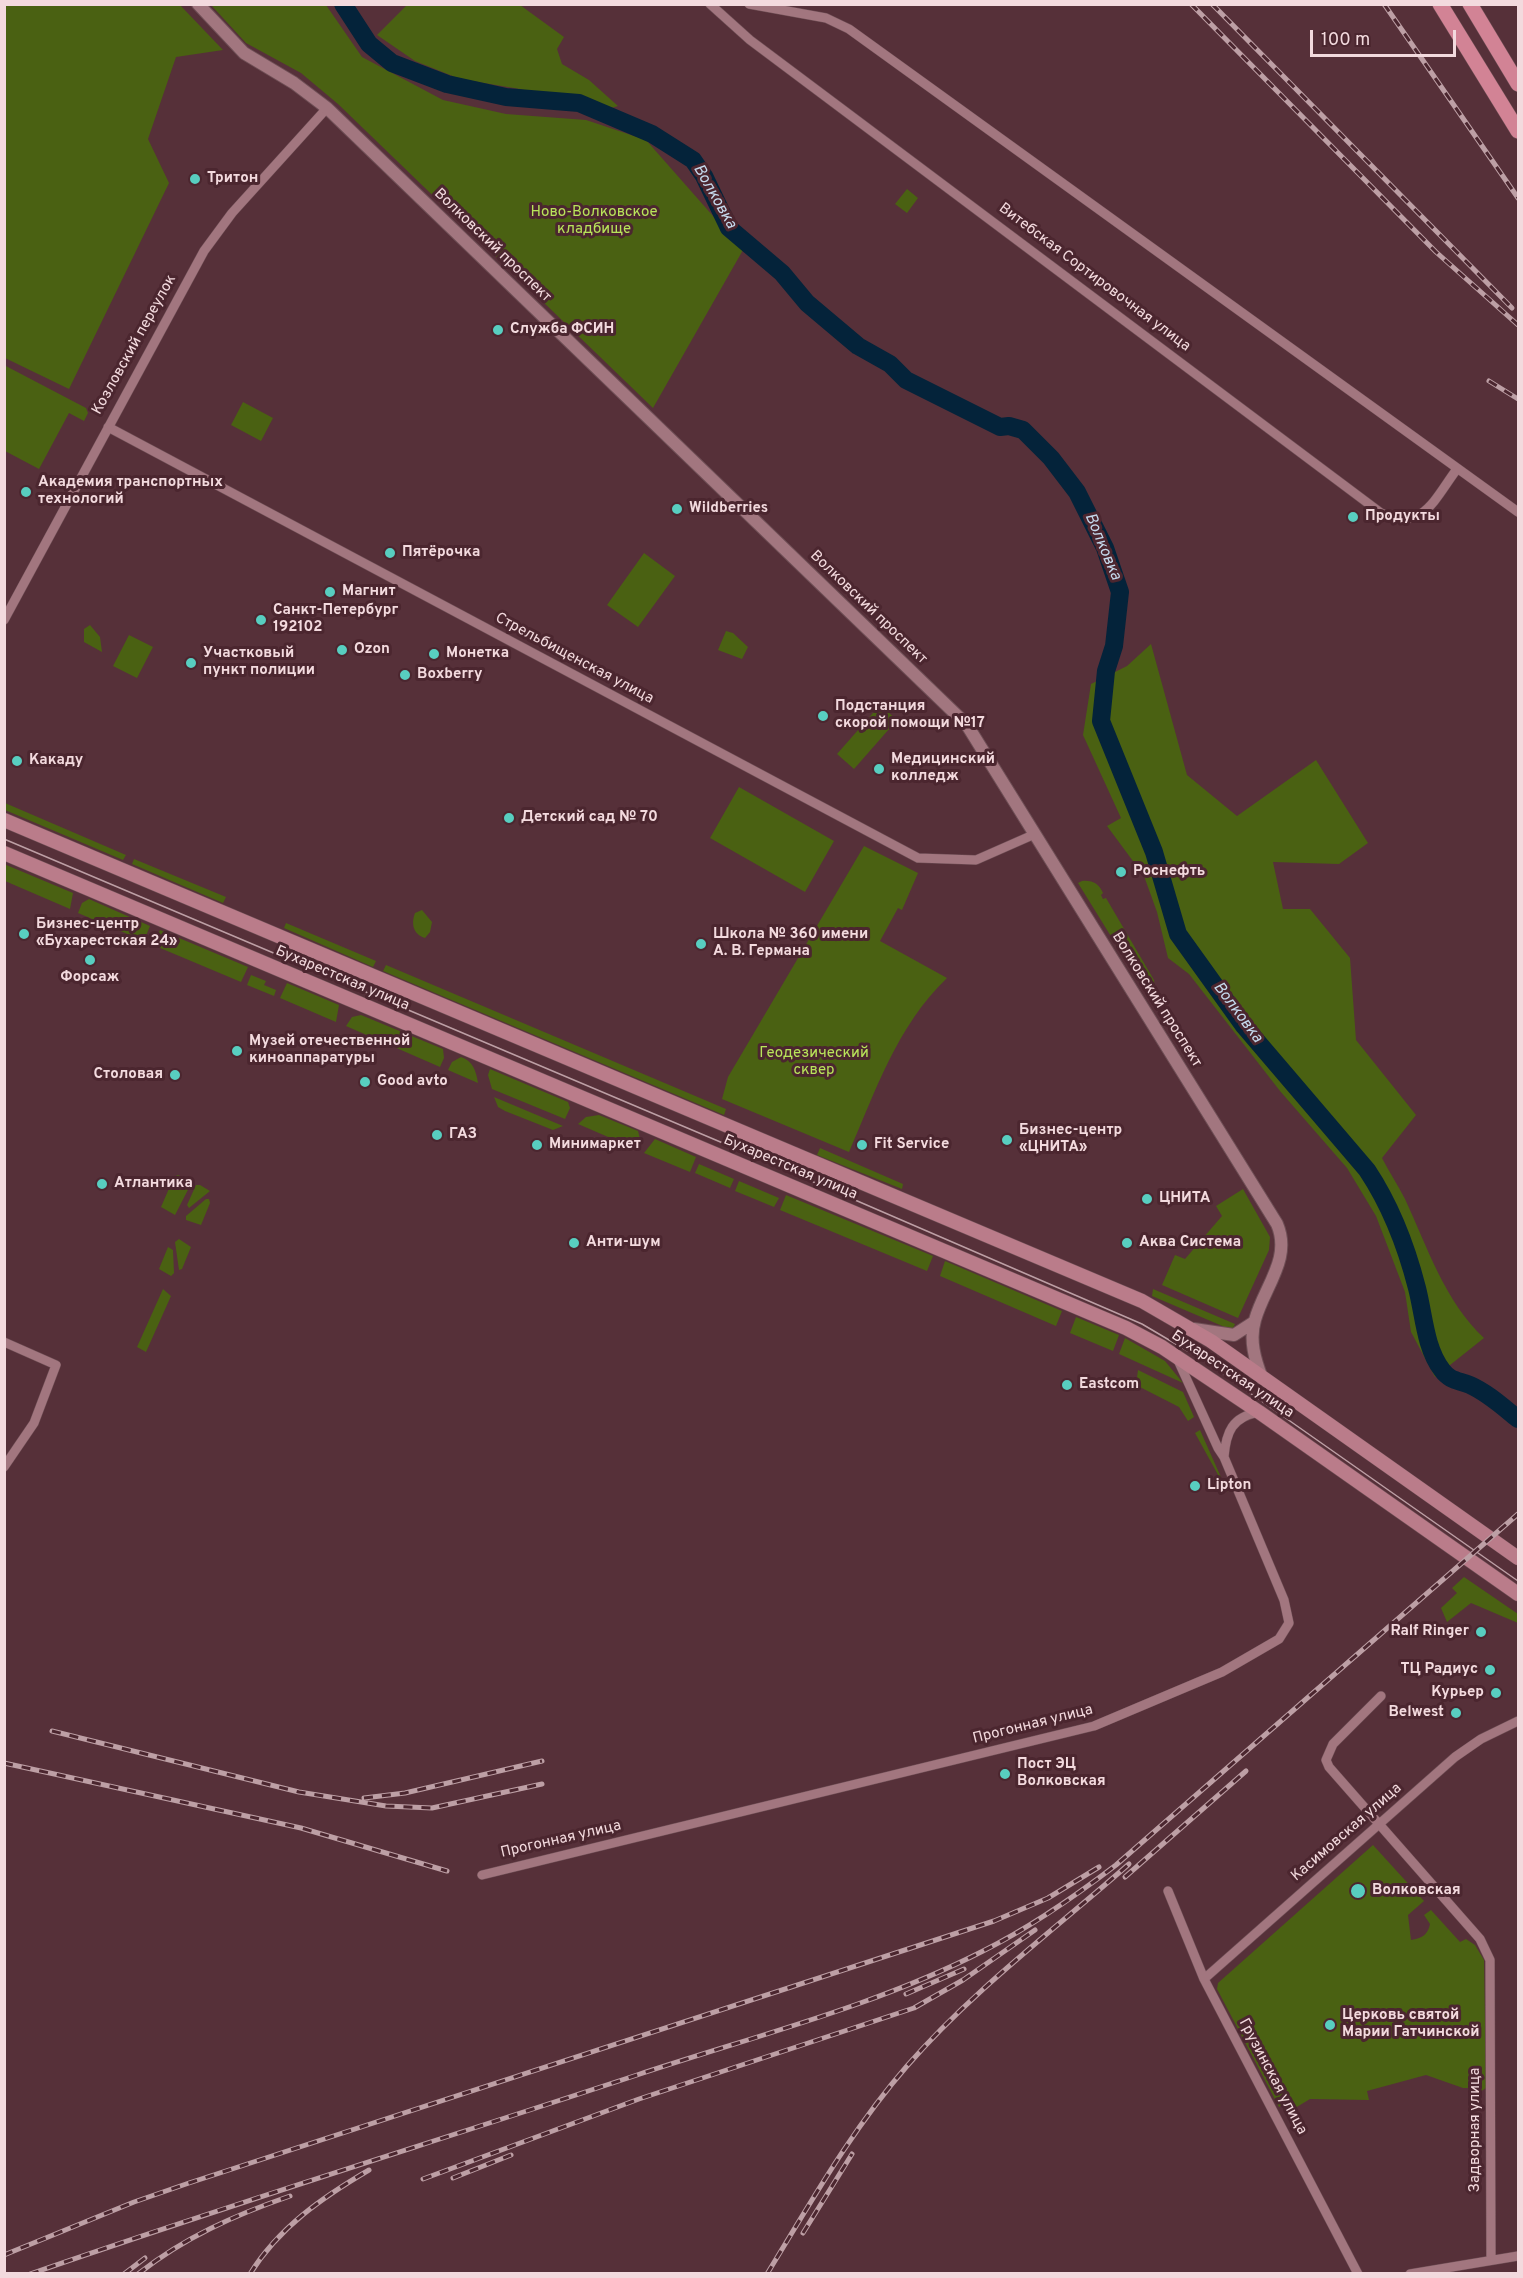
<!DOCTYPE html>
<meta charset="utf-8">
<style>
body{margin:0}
#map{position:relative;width:1523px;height:2278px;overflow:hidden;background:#563039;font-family:Overpass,sans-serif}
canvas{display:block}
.frame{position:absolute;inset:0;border:6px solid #f3dade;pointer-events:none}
.scale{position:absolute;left:1310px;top:30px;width:146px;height:27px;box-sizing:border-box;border:3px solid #f3dade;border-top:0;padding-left:8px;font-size:18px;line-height:21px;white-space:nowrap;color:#f3dade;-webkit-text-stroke:4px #4b262f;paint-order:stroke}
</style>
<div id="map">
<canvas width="1523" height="2278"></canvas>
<div class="frame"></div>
<div class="scale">100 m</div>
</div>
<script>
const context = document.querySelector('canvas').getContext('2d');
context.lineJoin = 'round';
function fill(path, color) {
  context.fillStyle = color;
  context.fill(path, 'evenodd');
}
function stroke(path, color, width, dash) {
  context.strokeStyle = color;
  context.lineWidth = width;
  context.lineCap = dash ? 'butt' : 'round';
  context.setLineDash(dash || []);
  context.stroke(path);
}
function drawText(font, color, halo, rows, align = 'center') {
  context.font = font + ' Overpass,sans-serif';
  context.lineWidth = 6;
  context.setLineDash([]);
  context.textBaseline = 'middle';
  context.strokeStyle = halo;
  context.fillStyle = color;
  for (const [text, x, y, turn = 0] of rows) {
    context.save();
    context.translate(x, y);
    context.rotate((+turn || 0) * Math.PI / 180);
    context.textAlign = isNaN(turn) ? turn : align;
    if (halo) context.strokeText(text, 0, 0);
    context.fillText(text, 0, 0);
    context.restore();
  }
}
fill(new Path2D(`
 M4 5H180L223 50 176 57 148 139 169 183 69 389 5 358Z
 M211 5H326L362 57 443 100 506 114 586 120 646 140 743 250 653 408 338 104 301 73 246 43Z
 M407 5H520L564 37 557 49 562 64 589 80 618 106 598 112 520 89 460 79 415 61 377 35Z
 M907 189 918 198 907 213 895 204Z
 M4 365 86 408 88 413 84 421 69 413 39 469 5 451Z
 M243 402 273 418 261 441 231 425Z
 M644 553 675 576 638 627 607 605Z
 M90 625 100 637 102 652 84 642V629Z
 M726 631 733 633 748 647 742 659 718 650Z
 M129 635 153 647 137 678 113 666Z
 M1151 644 1187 775 1237 816 1316 760 1368 843 1339 864 1273 862 1283 909H1310L1350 958 1356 1040 1416 1115 1382 1158C1389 1172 1398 1185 1405 1199 1427 1246 1445 1302 1484 1338L1435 1377 1411 1332 1405 1292 1376 1216 1347 1168 1280 1091 1189 974 1168 958 1157 912 1144 876 1107 826 1121 818 1083 735 1091 684 1127 666Z
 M880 705 897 720 854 769 837 754Z
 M739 787 834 841 805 892 710 838Z
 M5 803 126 855 123 860 5 810Z
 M864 846 918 873 902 910 898 908 880 941 947 978C897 1026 876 1090 849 1152L722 1099 728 1077Z
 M134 859 226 897 223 903 132 864Z
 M4 864 73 893 70 909 5 881Z
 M1082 881C1093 880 1099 884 1103 893L1101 895 1103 899 1106 898 1154 980 1155 988 1152 992 1146 993 1078 883Z
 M89 899 150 926 144 941 78 913 82 903Z
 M422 910 432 922 430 932 425 938C413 934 411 924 415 913Z
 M286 923 376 961 373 967 284 928Z
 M160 930 248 967 241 982 153 945Z
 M386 965 726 1109 724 1115 383 971Z
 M251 975 266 981 264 985 276 990 274 996 247 985Z
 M287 983 339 1005 336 1022 280 998Z
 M361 1015 443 1049 444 1058 440 1067 346 1026 352 1017Z
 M461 1057C473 1061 476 1071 478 1083L448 1070 452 1062Z
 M490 1069 568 1102 570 1108 565 1119 492 1089 488 1075Z
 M494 1097 563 1126 553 1130 505 1111 498 1107Z
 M599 1115 638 1131 640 1139 636 1149 578 1124 586 1117Z
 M655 1139 696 1157 690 1172 644 1153Z
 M820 1148 903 1184 902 1189 817 1155Z
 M699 1164 734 1179 730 1188 695 1173Z
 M178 1175 190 1181 191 1184 175 1215 161 1207 174 1177Z
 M739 1181 779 1198 774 1207 735 1191Z
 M196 1185H200L210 1191 189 1208 187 1205Z
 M1243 1189 1270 1237 1269 1250 1238 1318 1162 1285 1175 1255 1185 1259 1222 1216 1216 1206Z
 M786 1195 933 1256 927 1271 780 1210Z
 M206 1199H209L210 1203 201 1225 186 1220V1216Z
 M179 1239 191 1247 182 1269 179 1270 175 1242Z
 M168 1247 173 1250 174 1273 171 1276 159 1269Z
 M945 1261 1062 1311 1056 1326 940 1276Z
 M163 1289 171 1296 146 1352 137 1347Z
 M1153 1289 1235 1324 1233 1328H1227L1152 1296Z
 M1076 1317 1119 1335 1113 1351 1070 1333Z
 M1125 1338 1165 1361 1183 1383 1119 1354Z
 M1138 1370 1183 1392 1194 1417 1188 1421 1179 1407 1136 1385Z
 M1200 1430 1228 1493 1195 1433Z
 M1464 1577 1518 1614V1623L1471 1603 1447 1622 1441 1608 1457 1593 1452 1588Z
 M1373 1845 1424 1901 1408 1915 1411 1940C1422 1938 1428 1935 1430 1924L1424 1915 1431 1910 1460 1942 1466 1939 1475 1945 1484 1960 1486 2088 1477 2094V2088H1463L1426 2075 1367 2091 1369 2100 1310 2099 1295 2108 1290 2101 1279 2107 1217 1989 1218 1983Z`), '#4a6112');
stroke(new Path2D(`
 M343 4 369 44 392 63 447 84 506 97 579 103 652 134 693 160 704 176 729 228 782 273 807 303 858 346 890 364 906 380 1000 427 1009 426 1023 430 1051 458 1077 492 1105 548 1120 592 1114 646 1106 671 1101 721 1154 852 1178 934 1244 1026 1367 1170C1391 1206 1406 1245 1417 1288 1424 1315 1425 1348 1442 1370 1450 1381 1458 1380 1470 1385 1488 1393 1503 1407 1518 1419`), '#04233a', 18);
const minor = new Path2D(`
 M710 4 750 40 1381 513C1423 533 1435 498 1457 469
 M749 4 826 18 849 29 1518 512
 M108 427 918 858 976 860 1035 834
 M4 620 204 251 232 213 327 108
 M4 1342 56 1365 34 1423 4 1467
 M1224 1457C1226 1432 1232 1417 1259 1412
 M1381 1696 1333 1744 1326 1760 1329 1767 1480 1939 1490 1960 1491 2260
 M482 1875 1094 1726 1222 1672 1279 1639 1289 1623 1284 1600 1224 1457 1218 1448 1177 1358
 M1168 1891 1204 1979 1358 2274
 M1204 1979 1455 1757 1481 1739 1518 1721
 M1410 2274 1518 2256`);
const tertiary = new Path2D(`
 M198 4 244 53 294 83 327 108 967 725 1277 1224C1292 1259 1264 1287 1255 1320 1249 1340 1255 1360 1262 1378
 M1194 1329 1234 1335 1254 1322`);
const secondary = new Path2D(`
 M4 820 1142 1301 1211 1341 1518 1558
 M4 853 1126 1328 1162 1347 1259 1412 1518 1594`);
const primary = new Path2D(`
 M1440 4 1518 131
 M1470 4 1518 84`);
stroke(minor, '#6e4e55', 10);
stroke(tertiary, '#6e4e55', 14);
stroke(secondary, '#6e4e55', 15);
stroke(primary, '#6e4e55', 16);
stroke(minor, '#a2767f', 9);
stroke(tertiary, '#a2767f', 12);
stroke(secondary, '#ba7c8a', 14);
stroke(primary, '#d28395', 15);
stroke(new Path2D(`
 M4 839 737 1149 1142 1324 1203 1360 1518 1581`), '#bd9fa5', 1.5);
const rail = new Path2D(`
 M1191 4 1436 252 1518 325
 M1212 4 1512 308
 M1384 4 1518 198
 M1489 381 1518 399
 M52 1731 299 1792 386 1806 432 1808 542 1784
 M4 1763 301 1828 447 1871
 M364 1798 405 1793 542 1761
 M1125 1877 1246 1771
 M906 1994 964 1969
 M453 2178 511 2155
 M423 2179 639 2099 914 2008 963 1980 1035 1930
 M803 2233 852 2154
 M4 2255 134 2202 189 2183 994 1921 1048 1898 1099 1867
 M30 2274C231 2204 434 2142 637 2075 751 2037 876 2006 983 1951 1031 1927 1074 1897 1116 1865L1518 1514
 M124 2274 145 2258
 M138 2274C185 2237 235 2215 290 2196
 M250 2274C279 2227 323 2197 369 2170
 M767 2274C811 2202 852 2129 907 2066 972 1991 1054 1930 1129 1864`);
stroke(rail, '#bd9fa5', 5);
stroke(rail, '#4b262f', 3, [9]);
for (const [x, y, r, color] of [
 [195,179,6,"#58cec0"],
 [498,330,6,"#58cec0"],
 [26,492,6,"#58cec0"],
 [677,509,6,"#58cec0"],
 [1353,517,6,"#58cec0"],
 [390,553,6,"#58cec0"],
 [330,592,6,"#58cec0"],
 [261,620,6,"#58cec0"],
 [342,650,6,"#58cec0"],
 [434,654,6,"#58cec0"],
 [191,663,6,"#58cec0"],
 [405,675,6,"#58cec0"],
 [823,716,6,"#58cec0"],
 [17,761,6,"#58cec0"],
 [879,769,6,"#58cec0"],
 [509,818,6,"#58cec0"],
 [1121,872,6,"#58cec0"],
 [24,934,6,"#58cec0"],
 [701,944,6,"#58cec0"],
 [90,960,6,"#58cec0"],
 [237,1051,6,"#58cec0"],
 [175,1075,6,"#58cec0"],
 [365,1082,6,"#58cec0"],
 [437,1135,6,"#58cec0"],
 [1007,1140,6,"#58cec0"],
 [537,1145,6,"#58cec0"],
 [862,1145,6,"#58cec0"],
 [102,1184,6,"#58cec0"],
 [1147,1199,6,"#58cec0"],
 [574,1243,6,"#58cec0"],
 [1127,1243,6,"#58cec0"],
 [1067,1385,6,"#58cec0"],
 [1195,1486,6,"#58cec0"],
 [1481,1632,6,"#58cec0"],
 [1490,1670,6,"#58cec0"],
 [1496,1693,6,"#58cec0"],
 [1456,1713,6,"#58cec0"],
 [1005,1774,6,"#58cec0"],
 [1358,1891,8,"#58cec0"],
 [1330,2025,6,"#58cec0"]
]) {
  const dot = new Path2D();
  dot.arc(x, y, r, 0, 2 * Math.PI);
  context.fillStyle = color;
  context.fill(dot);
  stroke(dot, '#4b262f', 2);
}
drawText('bold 15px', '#f3dade', '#4b262f', [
 ["Тритон",207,179],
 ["Служба ФСИН",510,330],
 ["Академия транспортных",38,483],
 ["технологий",38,500],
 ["Wildberries",689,509],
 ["Продукты",1365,517],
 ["Пятёрочка",402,553],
 ["Магнит",342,592],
 ["Санкт-Петербург",273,611],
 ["192102",273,628],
 ["Ozon",354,650],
 ["Участковый",203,654],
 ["пункт полиции",203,671],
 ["Монетка",446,654],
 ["Boxberry",417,675],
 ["Подстанция",835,707],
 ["скорой помощи №17",835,724],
 ["Медицинский",891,760],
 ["колледж",891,777],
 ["Какаду",29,761],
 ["Детский сад № 70",521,818],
 ["Роснефть",1133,872],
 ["Бизнес-центр",36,925],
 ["«Бухарестская 24»",36,942],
 ["Школа № 360 имени",713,935],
 ["А. В. Германа",713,952],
 ["Форсаж",90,978,"center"],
 ["Музей отечественной",249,1042],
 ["киноаппаратуры",249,1059],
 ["Столовая",163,1075,"right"],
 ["Good avto",377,1082],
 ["Бизнес-центр",1019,1131],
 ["«ЦНИТА»",1019,1148],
 ["ГАЗ",449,1135],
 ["Минимаркет",549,1145],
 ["Fit Service",874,1145],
 ["Атлантика",114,1184],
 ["ЦНИТА",1159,1199],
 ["Анти-шум",586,1243],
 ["Аква Система",1139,1243],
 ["Eastcom",1079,1385],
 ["Lipton",1207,1486],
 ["Ralf Ringer",1469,1632,"right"],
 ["ТЦ Радиус",1478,1670,"right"],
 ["Курьер",1484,1693,"right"],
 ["Belwest",1444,1713,"right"],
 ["Пост ЭЦ",1017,1765],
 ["Волковская",1017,1782],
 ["Волковская",1372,1891],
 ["Церковь святой",1342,2016],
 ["Марии Гатчинской",1342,2033]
], 'left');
drawText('15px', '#b8e45a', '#4b262f', [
 ["Ново-Волковское",594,213],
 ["кладбище",594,230],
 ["Геодезический",814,1054],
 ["сквер",814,1071]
]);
drawText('15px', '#f3dade', '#4b262f', [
 ["Волковский проспект",492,246,44],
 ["Витебская Сортировочная улица",1094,278,37],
 ["Козловский переулок",135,345,-61],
 ["Волковский проспект",868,608,44],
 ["Стрельбищенская улица",574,659,28],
 ["Бухарестская улица",342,979,23],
 ["Волковский проспект",1156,1000,58],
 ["Бухарестская улица",790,1168,23],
 ["Бухарестская улица",1232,1375,34],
 ["Прогонная улица",1033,1725,-14],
 ["Касимовская улица",1347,1833,-41],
 ["Прогонная улица",561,1840,-13],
 ["Грузинская улица",1272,2077,62],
 ["Задворная улица",1476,2130,-90]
]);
drawText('italic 16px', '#c5daed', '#4b262f', [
 ["Волковка",714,197,60],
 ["Волковка",1102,547,67],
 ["Волковка",1237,1013,53]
]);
</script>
